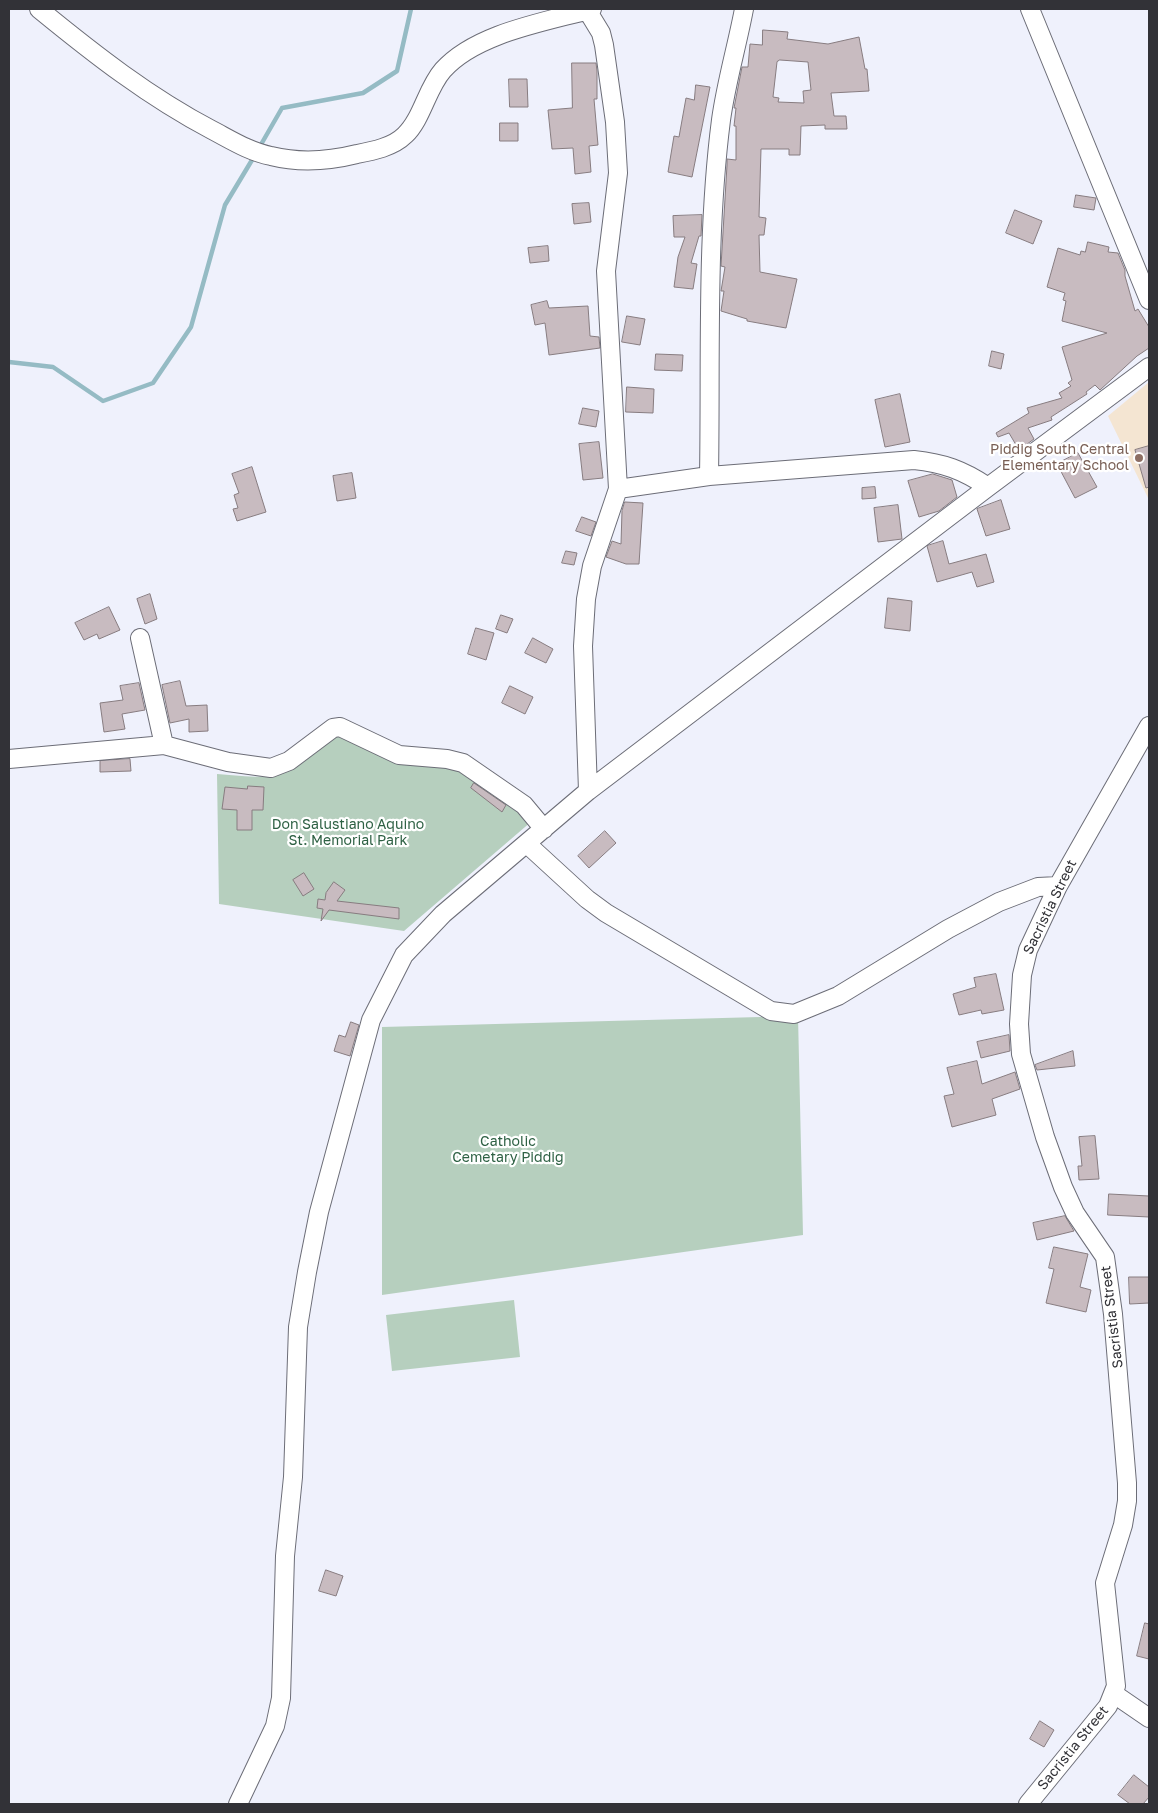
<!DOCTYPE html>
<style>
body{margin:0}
#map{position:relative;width:1158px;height:1813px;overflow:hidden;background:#eff1fc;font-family:"Golos Text",sans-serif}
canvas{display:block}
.frame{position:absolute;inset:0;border:10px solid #323237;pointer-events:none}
</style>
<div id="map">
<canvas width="1158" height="1813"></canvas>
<div class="frame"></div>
</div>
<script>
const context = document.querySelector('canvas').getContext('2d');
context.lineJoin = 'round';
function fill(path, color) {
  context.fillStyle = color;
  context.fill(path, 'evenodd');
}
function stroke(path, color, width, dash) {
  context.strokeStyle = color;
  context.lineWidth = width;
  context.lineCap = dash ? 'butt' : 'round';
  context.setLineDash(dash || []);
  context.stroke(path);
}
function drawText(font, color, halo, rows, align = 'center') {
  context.font = font + ' "Golos Text",sans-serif';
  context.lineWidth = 4.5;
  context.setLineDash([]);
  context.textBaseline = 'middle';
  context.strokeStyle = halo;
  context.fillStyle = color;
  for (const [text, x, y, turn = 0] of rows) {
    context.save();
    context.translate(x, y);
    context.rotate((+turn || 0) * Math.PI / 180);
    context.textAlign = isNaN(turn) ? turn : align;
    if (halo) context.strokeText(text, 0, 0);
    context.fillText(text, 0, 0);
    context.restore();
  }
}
fill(new Path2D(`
 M1149 382V500L1108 416Z`), '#f4e5d2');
fill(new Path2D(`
 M341 735 459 765 532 821 404 931 219 904 217 774C237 775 259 780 278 773 299 766 319 744 341 735Z
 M798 1016 803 1235 382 1295V1027Z
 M514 1300 520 1357 392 1371 386 1315Z`), '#b6cfbe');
stroke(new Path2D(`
 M259 148 282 108 363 93 397 71 411 9
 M9 362 53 367 103 401 153 383 191 327 225 205 255 155`), '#95bbc4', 4.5);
const building = new Path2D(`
 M763 30 788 32 787 39 828 44 859 37 865 69H867L869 91 831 93 834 116H846L847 129H825V125L801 126 800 155H789V149H761L759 217 766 218 764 235H759L760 272 797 279 786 328 747 321V319L721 311 724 291H721L725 267 721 266 727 165V159L736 160V126H734L736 108H734L742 67H748L750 44 762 45ZM780 60 808 62 811 90 803 91 804 103 778 102 779 98 773 97 777 62Z
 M572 63H596L597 71V99H594L598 145 589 146 591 172 575 174 573 148 552 149 548 110 572 108Z
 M509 79H527L528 107H510Z
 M696 85 710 87 692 177 668 172 674 136 679 137 686 98 694 100Z
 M500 123H518V141H500Z
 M1076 195 1096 198 1094 210 1074 207Z
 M589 203 591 222 574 224 572 204Z
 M1015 210 1042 221 1033 244 1006 233Z
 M702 215 701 236H699L691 263 697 264 693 289 674 287 678 257 685 237H674L673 216Z
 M1088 242 1109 247 1108 252 1118 253 1125 270V276L1135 311 1138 309 1149 327V348L1137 356 1100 390 1095 385 1086 392 1087 394 1051 417 1052 420 1028 428 1034 439 1019 450 1009 433 998 437 996 433 1029 413 1027 408 1062 398 1059 393 1071 386 1068 383 1072 380 1062 347 1107 333 1062 321 1066 301 1063 300 1065 293 1047 287 1058 248 1080 255 1081 251 1085 252Z
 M548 246 549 261 530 263 528 248Z
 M547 301 549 308 588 306 590 336 599 337 600 348 549 355 545 323 535 325 531 305Z
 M627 316 645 319 640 345 622 342Z
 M992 351 1004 354 1001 369 989 366Z
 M656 354 683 355 682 371 655 370Z
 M627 387 654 389 653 413 626 412Z
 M900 394 910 442 885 447 875 400Z
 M583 408 599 411 596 427 579 424Z
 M599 442 603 478 583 480 579 444Z
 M1149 446V487L1146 488 1135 450Z
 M1078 453 1097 487 1075 498 1057 464Z
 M252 467 266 512 237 521 233 509 238 508 234 495 239 493 232 474Z
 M352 473 356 498 337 501 333 476Z
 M933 474 952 480 957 497 939 511 919 517 908 481Z
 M875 487 876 498 862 499V488Z
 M1001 500 1010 529 986 536 977 509Z
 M625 502 643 503 639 564H626L606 557 612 541 621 544 622 511Z
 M898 505 902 539 878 542 874 508Z
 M582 517 596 522 591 536 576 531Z
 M943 541 949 564 986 554 994 582 977 587 972 572 937 582 927 546Z
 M566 551 577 553 574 565 562 563Z
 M150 594 157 619 145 624 137 599Z
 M888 598 912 601 910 631 885 628Z
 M109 607 120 630 99 639 97 634 84 640 75 623Z
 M501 615 513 619 507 633 496 629Z
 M476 628 494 633 486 660 468 654Z
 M533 638 553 649 546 663 525 653Z
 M180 681 186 706 207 705 208 731 189 732V719L170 723 162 685Z
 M139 683 145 710 122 714 125 729 104 732 100 703 123 700 120 686Z
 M510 686 533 697 525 714 502 703Z
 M130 759 131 771 100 772V761Z
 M474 783 506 805 502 812 471 788Z
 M248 786 264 787 263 810H252V830H237V810L222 809 225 787 247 789Z
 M605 831 616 843 589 868 578 856Z
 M304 873 314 889 303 896 293 880Z
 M334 882 345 890 337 901 399 908V919L329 910 321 921 323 909 317 908 318 899 325 900 326 893Z
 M996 974 1004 1010 982 1014 981 1010 959 1015 953 994 976 987 974 978Z
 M351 1022 359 1025 350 1056 334 1051 339 1035 345 1037Z
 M1009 1035 1010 1051 981 1058 977 1042Z
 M1073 1051 1075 1066 1037 1070 1035 1065Z
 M977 1061 982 1084 1015 1072 1020 1089 992 1099 996 1115 952 1127 944 1096 954 1094 947 1068Z
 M1095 1136 1099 1179 1079 1180 1078 1166H1082L1079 1137Z
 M1109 1194 1149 1196V1217L1108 1215Z
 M1065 1216 1074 1231 1037 1240 1033 1223Z
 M1054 1247 1088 1254 1080 1287 1091 1290 1086 1312 1046 1303 1054 1269 1049 1268Z
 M1129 1277H1149V1303L1130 1304Z
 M326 1570 343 1576 336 1596 319 1591Z
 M1145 1623 1149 1624V1659L1137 1656Z
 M1040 1721 1054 1730 1044 1747 1030 1739Z
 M1134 1775 1149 1787V1797L1143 1804H1130L1118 1795Z`);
fill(building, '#c8bbc0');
stroke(building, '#877c80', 1);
const street = new Path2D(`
 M39 9C94 54 149 97 212 130 231 140 250 152 271 156 299 163 329 161 357 154 373 151 393 147 405 135 422 119 427 88 443 70 476 33 545 22 592 9
 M1030 9 1149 300
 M587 10 601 33 604 45 615 122 618 173 606 271 618 489 592 566 586 599 583 646 588 791
 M709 476C711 359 706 237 721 120 726 83 737 46 744 9
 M618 489 709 476 914 460C943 463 963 470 988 487
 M140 638 164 745
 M9 759 164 745 228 762 271 768 289 761 333 728 340 727 399 755 447 759 463 763 524 805 544 829
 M527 844 587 899 606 913 771 1011 794 1014 838 996 948 929 999 902 1038 887 1058 886
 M1114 1694 1149 1718
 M238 1804 275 1726 281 1698 285 1556 293 1477 298 1327 307 1272 319 1212 371 1020 404 955 443 914 588 791 988 487 1149 367
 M1028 1804 1108 1706 1116 1686 1105 1583 1123 1525 1127 1501V1483L1113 1314 1105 1257 1075 1213 1063 1187 1045 1137 1021 1054 1019 1024 1022 975 1028 950 1058 886 1149 726`);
stroke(street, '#6c6d77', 20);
stroke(street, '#fff', 18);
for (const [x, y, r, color] of [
 [1139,458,5,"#8d6e63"]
]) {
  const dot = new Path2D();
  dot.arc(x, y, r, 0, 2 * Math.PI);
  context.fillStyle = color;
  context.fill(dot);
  stroke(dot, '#fff', 2);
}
drawText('14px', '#785e54', '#fff', [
 ["Piddig South Central",1129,450],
 ["Elementary School",1129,466]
], 'right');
drawText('14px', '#2e6144', '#fff', [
 ["Don Salustiano Aquino",348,825],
 ["St. Memorial Park",348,841],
 ["Catholic",508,1142],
 ["Cemetary Piddig",508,1158]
]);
drawText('14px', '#323237', '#fff', [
 ["Sacristia Street",1050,907,-64],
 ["Sacristia Street",1112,1317,-97],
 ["Sacristia Street",1073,1748,-51]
]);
</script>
